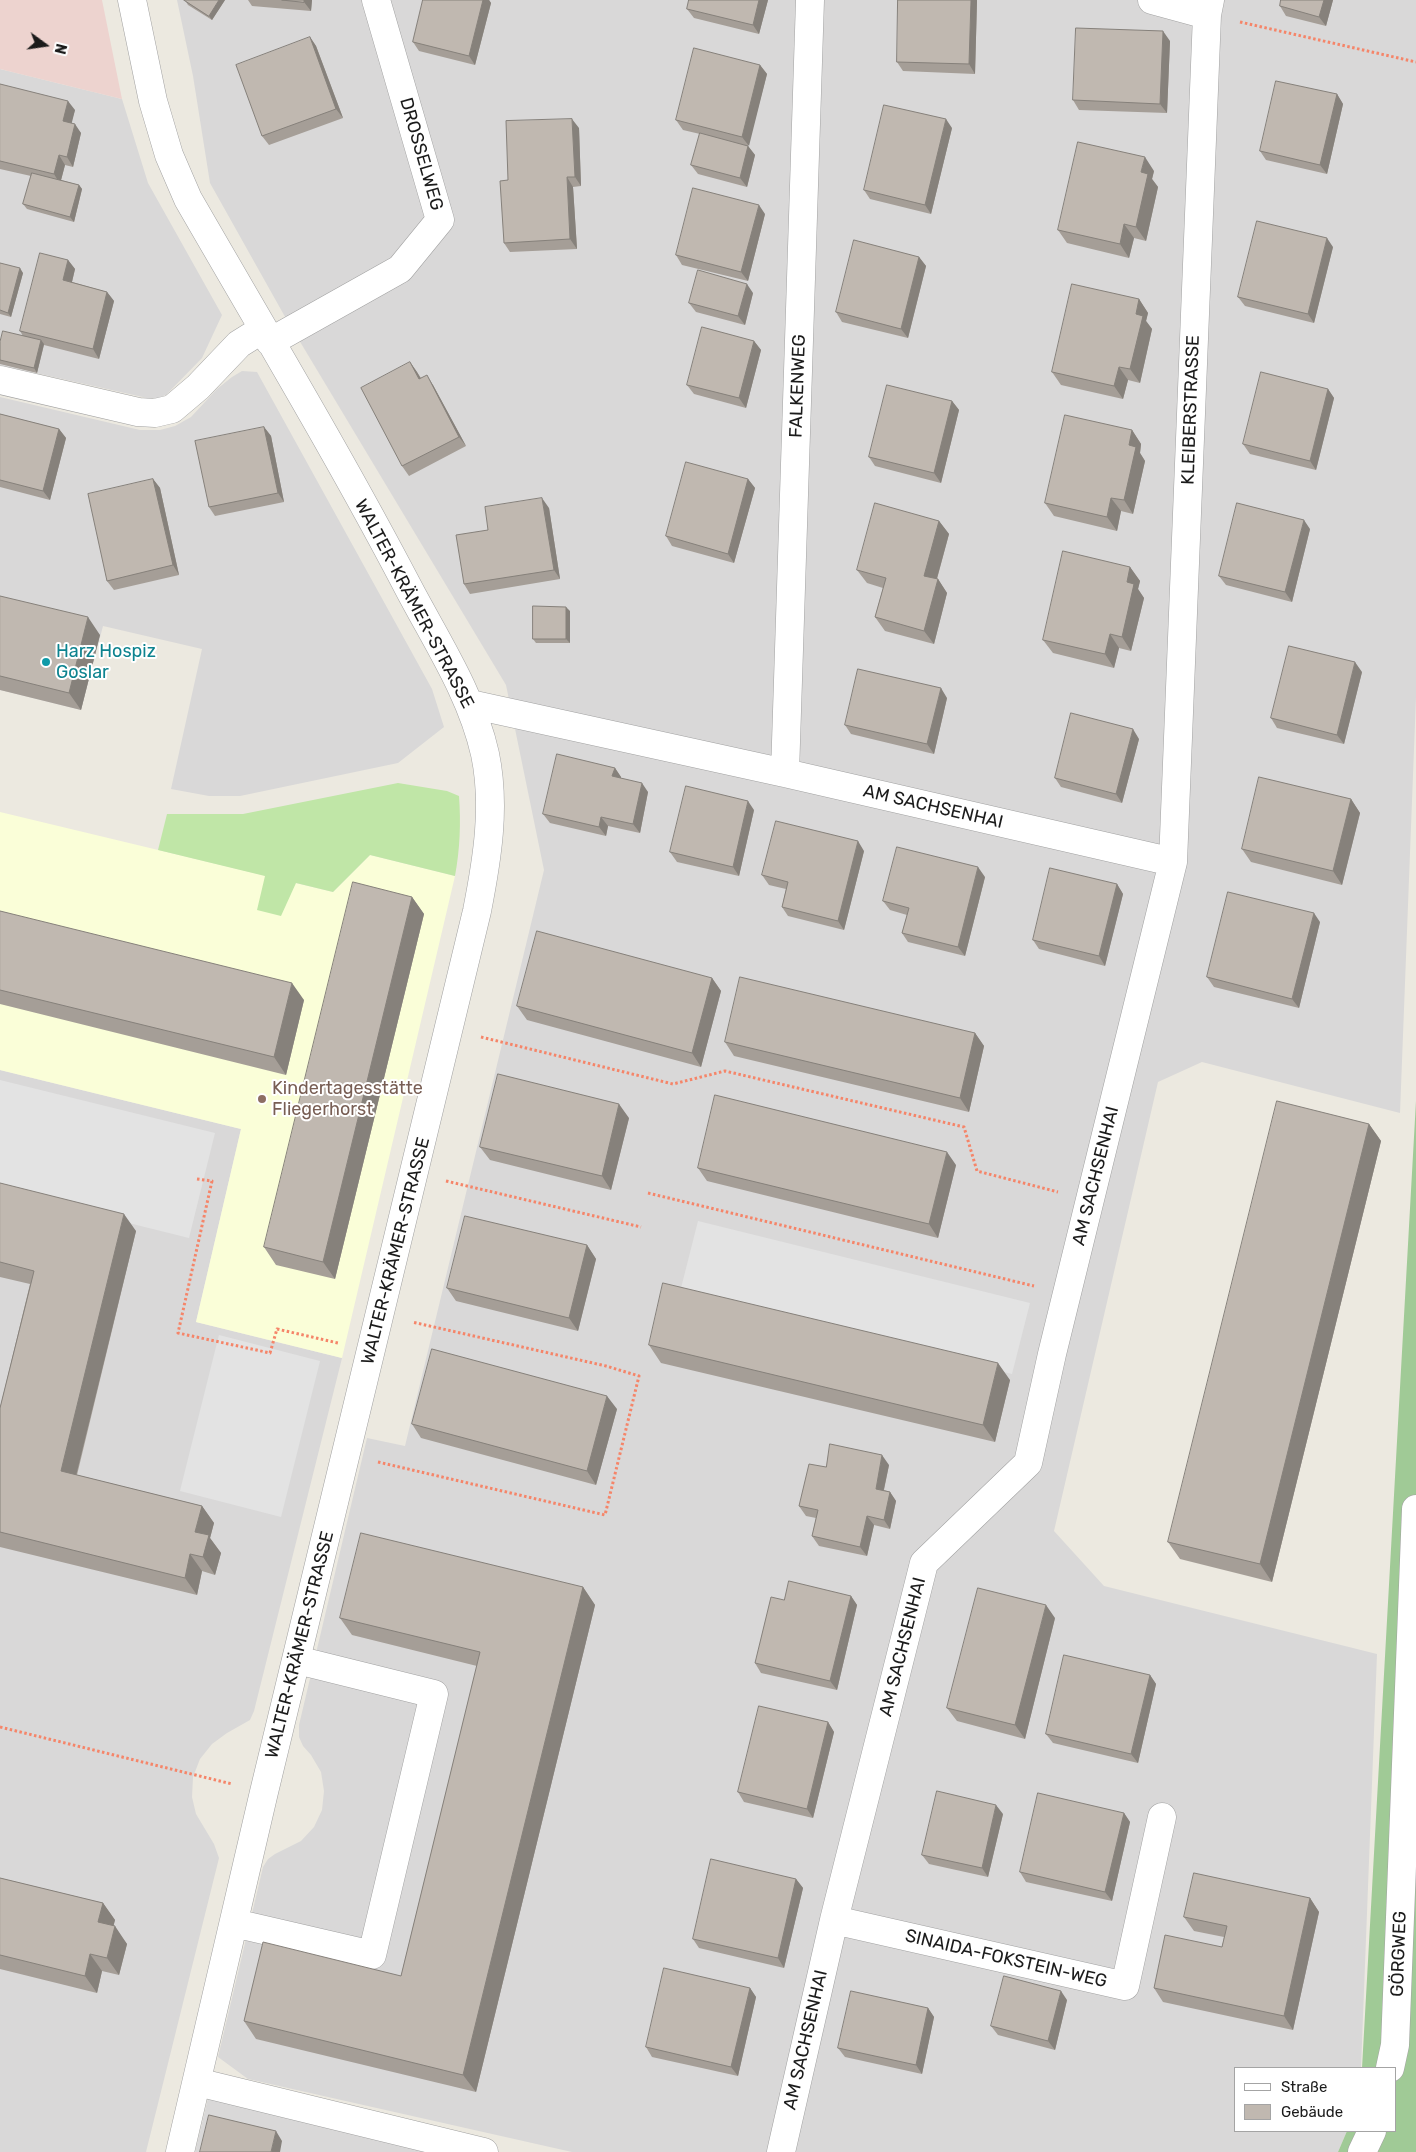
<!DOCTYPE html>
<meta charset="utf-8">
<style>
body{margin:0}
#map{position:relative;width:1416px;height:2152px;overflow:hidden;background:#ece9e0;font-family:Rubik,sans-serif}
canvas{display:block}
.legend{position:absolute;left:1234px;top:2067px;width:162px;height:65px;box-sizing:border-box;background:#fff;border:1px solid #a4a4a4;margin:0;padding:6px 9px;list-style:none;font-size:15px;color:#1b1b1b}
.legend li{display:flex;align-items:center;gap:10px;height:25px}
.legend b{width:25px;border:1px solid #a4a4a4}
.north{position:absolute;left:20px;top:20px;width:50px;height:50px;-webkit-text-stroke:4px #fff;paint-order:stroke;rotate:104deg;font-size:14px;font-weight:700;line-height:20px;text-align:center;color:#1b1b1b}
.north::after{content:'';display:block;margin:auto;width:18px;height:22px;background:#1b1b1b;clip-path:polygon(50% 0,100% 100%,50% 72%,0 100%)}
</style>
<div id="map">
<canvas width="1416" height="2152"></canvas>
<ul class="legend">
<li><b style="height:6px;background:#fff"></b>Straße</li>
<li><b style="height:14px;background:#c0b8b0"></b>Gebäude</li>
</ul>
<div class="north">N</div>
</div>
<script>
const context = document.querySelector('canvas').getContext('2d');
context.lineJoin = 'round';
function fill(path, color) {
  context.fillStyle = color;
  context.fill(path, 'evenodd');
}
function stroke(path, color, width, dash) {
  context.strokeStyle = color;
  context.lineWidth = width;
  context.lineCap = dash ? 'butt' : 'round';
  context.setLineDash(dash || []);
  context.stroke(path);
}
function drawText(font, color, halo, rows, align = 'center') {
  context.font = font + ' Rubik,sans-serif';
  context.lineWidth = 4;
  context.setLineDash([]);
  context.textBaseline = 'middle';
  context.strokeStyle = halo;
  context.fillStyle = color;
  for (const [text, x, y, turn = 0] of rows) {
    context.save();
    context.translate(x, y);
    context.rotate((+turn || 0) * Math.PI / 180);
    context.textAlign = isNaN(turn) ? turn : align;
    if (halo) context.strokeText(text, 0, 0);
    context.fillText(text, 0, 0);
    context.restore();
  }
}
fill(new Path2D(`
 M177 0H1416V697L1400 1113 1202 1062 1158 1082 1054 1531 1104 1586 1377 1654 1361 2068H1235V2131H1347L1338 2152H572L248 2079 218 2057 263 1867 268 1859 275 1854 301 1841 314 1827 322 1810 324 1791 321 1772 311 1755 303 1746 299 1737V1725L367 1438 405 1446 544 870 506 685 284 315 210 183 193 76Z
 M0 69 122 99 148 183 222 315 202 358 166 395 158 398H147L0 365Z
 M242 371 257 372 432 689 444 727 398 763 240 796H209L171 789 202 649 103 626 81 710 0 690V397L140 430H160L175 426 191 417 217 389 232 377Z
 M0 1070 241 1129 196 1322 342 1358 254 1711 250 1720 227 1733 212 1744 200 1759 193 1777 192 1797 196 1814 214 1844 219 1858 146 2152H0Z
 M208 2098 457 2152H195Z`), '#d9d8d8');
fill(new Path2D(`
 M0 0H102L122 99 0 69Z`), '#edd3cf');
fill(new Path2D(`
 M0 812 333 892 370 855 455 876 342 1358 196 1322 241 1129 0 1070Z`), '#fafed8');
fill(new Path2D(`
 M398 783 447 791 459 796C461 823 460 849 455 876L370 855 333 892 296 883 281 916 257 910 265 876 158 850 167 814H243Z`), '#c0e6a7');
fill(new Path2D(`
 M1416 1101V2152H1338L1347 2131H1395V2068H1362Z`), '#a0ca96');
fill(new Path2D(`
 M0 1080 215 1133 189 1238 0 1191Z
 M698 1221 1030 1303 1012 1374 680 1292Z
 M219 1335 320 1361 281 1517 180 1491Z`), '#e3e3e3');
const minor = new Path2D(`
 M132 0 153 101 169 155 188 199C263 329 340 457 409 589 437 642 472 695 485 754 496 806 487 860 477 911L264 1792 180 2152
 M1152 0 1207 15
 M270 342 400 269 440 220 376 0
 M0 380 138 412 155 413 172 409 198 387 239 344 263 329
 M470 704 785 773 1173 862 1052 1354 1028 1463 924 1563 834 1920 781 2152
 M785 773 810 0
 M1173 862 1207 15 1210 0
 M834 1920 1125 1986 1162 1817
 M234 1923 372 1955 434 1694 297 1660
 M1390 2068 1395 2045 1416 1509
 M197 2082 484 2152
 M1362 2152 1372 2131`);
stroke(minor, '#a2a2a2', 29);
stroke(new Path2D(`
 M1240 22 1416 62
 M481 1037 673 1084 725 1071 964 1127 977 1171 1058 1192
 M197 1179 212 1181 178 1333 270 1353 277 1329 338 1343
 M446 1181 641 1227
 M648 1193 1034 1286
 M378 1462 605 1515 639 1376 606 1366 412 1322
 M0 1727 232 1784`), '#f58569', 3, [2.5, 2.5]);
stroke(minor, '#fff', 28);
fill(new Path2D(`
 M185 0H225L212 20 188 5Z
 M248 0H312L311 11 252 6Z
 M423 0H489L491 3 475 65 419 51 413 42Z
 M689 0H768L759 34 694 18 687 9Z
 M1281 0H1333L1326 26 1286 16 1280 6Z
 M977 1 975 74 903 71 897 62Z
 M310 37 316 46 343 118 269 145 262 136Z
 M1170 41 1167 113 1079 110 1073 100Z
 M760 65 767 74 748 146 755 155 747 187 698 174 691 165 700 134 683 130 676 120Z
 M0 84 75 110 71 123 81 133 73 167 65 165 61 180 79 185 82 189 74 222 27 209 23 204 31 176 0 169Z
 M1337 94 1343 104 1327 174 1266 160 1260 151Z
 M579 128 581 186 573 187 577 249 510 252 504 243 508 180Z
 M952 128 931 214 870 199 864 190Z
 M1154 171 1152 179 1158 187 1146 241 1134 238 1129 258 1067 243 1058 230Z
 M765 214 748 281 682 265 676 255Z
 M1333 247 1314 323 1245 306 1238 297Z
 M919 257 926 266 908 338 842 322 836 312Z
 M68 260 75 269 72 282 107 292 114 301 99 359 44 345 37 373 0 364V342L23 336 20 331Z
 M0 263 23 273 11 317 0 314Z
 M753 293 745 325 696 312 689 303Z
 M1139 299 1148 313 1146 321 1152 329 1140 383 1128 380 1123 399 1061 385 1052 372Z
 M754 341 761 350 746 408 694 394 687 385Z
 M410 362 421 378 433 385 466 446 409 476 402 466Z
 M1328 389 1334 398 1316 470 1250 454 1243 444Z
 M952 401 959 410 941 483 875 466 869 457Z
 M0 414 59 429 66 438 50 500 0 487Z
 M264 427 271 436 284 502 215 516 209 507Z
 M1132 430 1141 444 1140 453 1145 461 1133 514 1121 511 1117 531 1054 516 1045 503Z
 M153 479 160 488 179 575 114 590 107 581Z
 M748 479 755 488 734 563 672 546 666 536Z
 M549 508 560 579 470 594 464 584 488 530Z
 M939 521 949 534 937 579H938L947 593 934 644 885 631 875 617 883 588 867 583 857 570Z
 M1310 529 1292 602 1226 585 1219 576Z
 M1130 567 1140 581 1138 589 1144 598 1131 651 1119 648 1114 668 1053 653 1043 640Z
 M0 596 100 635 81 710 0 690Z
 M570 611V643H536L533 639Z
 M1362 672 1344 744 1277 728 1271 718Z
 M947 698 934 754 851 734 845 725Z
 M1139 739 1122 803 1061 787 1055 778Z
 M615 768 621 777V778L648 792 640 833 608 826 606 836 550 823 543 814Z
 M1351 799 1360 813 1342 885 1251 862 1242 849Z
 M754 810 739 876 677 862 670 852Z
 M864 851 844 930 788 916 782 907 786 889 769 885 762 875Z
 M985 877 965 956 908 942 902 933 907 915 890 910 883 901Z
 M1117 884 1123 894 1105 966 1039 949 1033 940Z
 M412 897 424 914 335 1279 276 1265 264 1247Z
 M0 911 304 1000 286 1075 0 1004Z
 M1320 922 1299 1008 1214 987 1207 977Z
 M712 978 721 991 701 1067 527 1020 517 1006Z
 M975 1033 984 1046 969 1112 734 1056 725 1042Z
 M629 1118 611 1190 490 1160 480 1147Z
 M1369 1124 1381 1141 1272 1582 1180 1559 1168 1542Z
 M956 1165 938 1238 707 1181 698 1168Z
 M0 1183 136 1231 77 1475 202 1506 214 1523 210 1538 221 1553 215 1575 202 1571 197 1595 0 1547V1408L30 1284 0 1277Z
 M587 1245 596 1259 578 1331 456 1301 447 1288Z
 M649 1345 1010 1380 995 1442 661 1363Z
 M617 1409 596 1485 421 1438 412 1424Z
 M889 1465 884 1490 890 1492 896 1501 890 1529 874 1525 867 1556 819 1546 812 1536 816 1518 806 1516 799 1506 826 1467Z
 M583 1587 595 1605 476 2092 256 2039 244 2021 401 1976 477 1666 352 1635 340 1618Z
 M851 1596 857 1605 837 1690 761 1673 755 1663 784 1600Z
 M1055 1618 1025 1739 957 1721 947 1708Z
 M1150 1675 1156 1684 1138 1763 1053 1743 1046 1734Z
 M828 1722 834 1732 813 1818 744 1802 738 1792Z
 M1124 1813 1130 1822 1112 1901 1026 1882 1020 1872Z
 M1003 1814 988 1877 929 1864 922 1855Z
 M0 1878 103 1903 115 1920 113 1926 127 1944 119 1975 102 1971 97 1993 0 1969Z
 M796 1879 803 1888 784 1968 699 1948 693 1939Z
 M1310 1898 1319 1912 1293 2030 1163 2002 1154 1988 1222 1947 1224 1937 1194 1931 1184 1917Z
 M750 1988 756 1997 738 2076 652 2057 646 2047Z
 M1067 2000 1055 2050 998 2035 991 2026Z
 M928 2008 934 2017 922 2074 845 2057 838 2048Z`), '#a59e97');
fill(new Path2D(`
 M219 0H225L212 20 209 16Z
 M304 0H312L311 11 304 2Z
 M483 0H489L491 3 475 65 469 56Z
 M759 0H768L759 34 753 25Z
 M971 0H977V1L975 74 969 64Z
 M1324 0H1333L1326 26 1319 17Z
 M1163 31 1170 41 1167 113 1160 104Z
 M310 37 316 46 343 118 336 109Z
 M760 65 767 74 749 146 742 137Z
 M1337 94 1343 104 1327 174 1320 165Z
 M68 101 75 110 70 130 63 121Z
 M572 119 579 128 581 186 575 177Z
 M946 119 952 128 931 214 925 205Z
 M75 124 81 133 73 167 67 157Z
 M748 146 755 155 747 187 740 178Z
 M59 155 65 165 60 184 54 174Z
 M1145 157 1154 171 1152 179 1158 187 1146 241 1136 227 1141 172Z
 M567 177 573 187 577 249 570 239Z
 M79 185 82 189 74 222 70 217Z
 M759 205 765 214 748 281 741 272Z
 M1124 224 1134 238 1129 258 1120 244Z
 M1327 238 1333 247 1314 323 1308 314Z
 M919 257 926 266 908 338 901 329Z
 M68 260 75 269 70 290 63 280Z
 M20 268 23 273 11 317 8 313Z
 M747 284 753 293 745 325 738 316Z
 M107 292 114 301 99 359 93 349Z
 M1139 299 1148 313 1146 321 1152 329 1140 383 1130 369 1136 314Z
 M41 340 44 344 37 373 34 368Z
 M754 341 761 350 746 408 739 398Z
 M410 362 417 372 426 388 419 379Z
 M1119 367 1128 380 1123 399 1114 386Z
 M427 375 433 385 466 446 459 437Z
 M1328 389 1334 398 1316 470 1310 461Z
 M952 401 959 410 941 483 934 473Z
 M264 427 271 436 284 502 278 493Z
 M59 429 66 438 50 500 43 491Z
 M1132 430 1141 444 1140 453 1145 461 1133 514 1124 500 1129 445Z
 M153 479 160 488 179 575 173 565Z
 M748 479 755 488 734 563 728 554Z
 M542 498 549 508 560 579 554 570Z
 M1111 498 1121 511 1117 531 1107 517Z
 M1304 520 1310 529 1292 602 1285 592Z
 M939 521 949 534 934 589 924 576Z
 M1130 567 1140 581 1138 589 1144 598 1131 651 1122 637 1127 582Z
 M938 579 947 593 934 644 924 631Z
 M566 607 570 611V643L566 639Z
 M88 617 100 635 81 710 69 693Z
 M1110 634 1119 648 1114 668 1105 654Z
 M1355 662 1362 672 1344 744 1337 735Z
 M941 688 947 698 934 754 927 744Z
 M1133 729 1139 739 1122 803 1116 794Z
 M615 768 621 777 619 786 612 776Z
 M642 783 648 792 640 833 633 824Z
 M1351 799 1360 813 1342 885 1333 871Z
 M748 801 754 810 739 876 733 867Z
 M601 817 608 826 606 836 599 827Z
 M858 841 864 851 844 930 838 921Z
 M978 867 985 877 965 956 958 947Z
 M1117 884 1123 894 1105 966 1099 956Z
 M412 897 424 914 335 1279 323 1262Z
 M1314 913 1320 922 1299 1008 1292 999Z
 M712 978 721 991 701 1067 692 1053Z
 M292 983 304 1000 286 1075 274 1057Z
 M975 1033 984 1046 969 1112 960 1098Z
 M619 1104 629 1118 611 1190 602 1176Z
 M1369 1124 1381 1141 1272 1582 1260 1564Z
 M947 1152 956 1165 938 1238 929 1224Z
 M124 1214 136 1231 73 1488 61 1471Z
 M587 1245 596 1259 578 1331 569 1318Z
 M998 1363 1010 1380 995 1442 983 1425Z
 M607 1396 617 1409 596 1485 587 1471Z
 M882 1455 889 1465 882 1498 876 1489Z
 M890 1492 896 1501 890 1529 884 1520Z
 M202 1506 214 1523 210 1538 221 1553 215 1575 203 1557 195 1532Z
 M867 1516 874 1525 867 1556 860 1547Z
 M190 1554 202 1571 197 1595 185 1578Z
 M583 1587 595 1605 476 2092 463 2075Z
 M851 1596 857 1605 837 1690 830 1681Z
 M1046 1605 1055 1618 1025 1739 1015 1725Z
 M1150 1675 1156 1684 1138 1763 1131 1754Z
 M828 1722 834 1732 813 1818 807 1809Z
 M996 1805 1003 1814 988 1877 982 1868Z
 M1124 1813 1130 1822 1112 1901 1105 1892Z
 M796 1879 803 1888 784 1968 778 1958Z
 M1310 1898 1319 1912 1293 2030 1284 2016Z
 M103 1903 115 1920 110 1940 98 1922Z
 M115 1926 127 1944 119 1975 107 1958Z
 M90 1954 102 1971 97 1993 85 1976Z
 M750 1988 756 1997 738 2076 731 2067Z
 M1061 1991 1067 2000 1055 2050 1048 2041Z
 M928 2008 934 2017 922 2074 916 2065Z
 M276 2131 282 2141 280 2152H271Z`), '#86817b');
const building = new Path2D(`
 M184 0H219L209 16Z
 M282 0H304V2Z
 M423 0H483L469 56 413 42Z
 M689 0H759L753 25 687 9Z
 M898 0H971L969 64 897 62Z
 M1281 0H1324L1319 17 1280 6Z
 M1076 28 1163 31 1160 104 1073 100Z
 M310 37 336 109 262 136 236 65Z
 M694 48 760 65 742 137 676 120Z
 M1276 81 1337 94 1320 165 1260 151Z
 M0 84 68 101 63 121 75 124 67 157 59 155 54 174 0 161Z
 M884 105 946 119 925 205 864 190Z
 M572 119 575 177H567L570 239 504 243 500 181 508 180 506 121Z
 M700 133 748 146 740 178 691 165Z
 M1078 142 1145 157 1141 172 1148 174 1136 227 1124 224 1120 244 1058 230Z
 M32 173 79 185 70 217 23 204Z
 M693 188 759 205 741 272 676 255Z
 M1257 221 1327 238 1308 314 1238 297Z
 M854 240 919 257 901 329 836 312Z
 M40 253 68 260 63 280 107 292 93 349 20 331Z
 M0 263 20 268 8 313 0 310Z
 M698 270 747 284 738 316 689 303Z
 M1072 284 1139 299 1136 314 1143 316 1130 369 1119 367 1114 386 1052 372Z
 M702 327 754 341 739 398 687 385Z
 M3 331 41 340 34 368 0 360V342Z
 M410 362 419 379 427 375 459 437 402 466 361 388Z
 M1261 372 1328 389 1310 461 1243 444Z
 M887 385 952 401 934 473 869 457Z
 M0 414 59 429 43 491 0 480Z
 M1065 415 1132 430 1129 445 1136 447 1124 500 1111 498 1107 517 1045 503Z
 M264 427 278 493 209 507 195 441Z
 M686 462 748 479 728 554 666 536Z
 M153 479 173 565 107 581 88 494Z
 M542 498 554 570 464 584 456 535 488 530 485 507Z
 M875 503 939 521 924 576 938 579 924 631 875 617 886 578 857 570Z
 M1237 503 1304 520 1285 592 1219 576Z
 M1063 551 1130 567 1127 582 1134 584 1122 637 1110 634 1105 654 1043 640Z
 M0 596 88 617 69 693 0 676Z
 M533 606 566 607V639H533Z
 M1289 646 1355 662 1337 735 1271 718Z
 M858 669 941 688 927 744 845 725Z
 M1071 713 1133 729 1116 794 1055 778Z
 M557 754 615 768 612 776 642 783 633 824 601 817 599 827 543 814Z
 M1259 777 1351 799 1333 871 1242 849Z
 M686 786 748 801 733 867 670 852Z
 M776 821 858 841 838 921 782 907 788 882 762 875Z
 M897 847 978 867 958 947 902 933 909 908 883 901Z
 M1050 868 1117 884 1099 956 1033 940Z
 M353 882 412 897 323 1262 264 1247Z
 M1228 892 1314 913 1292 999 1207 977Z
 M0 911 292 983 274 1057 0 990Z
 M537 931 712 978 692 1053 517 1006Z
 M740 977 975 1033 960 1098 725 1042Z
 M498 1074 619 1104 602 1176 480 1147Z
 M715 1095 947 1152 929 1224 698 1168Z
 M1277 1101 1369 1124 1260 1564 1168 1542Z
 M0 1183 124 1214 61 1471 202 1506 195 1532 209 1535 203 1557 190 1554 185 1578 0 1532V1408L34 1271 0 1262Z
 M465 1216 587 1245 569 1318 447 1288Z
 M663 1283 998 1363 983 1425 649 1345Z
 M432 1349 607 1396 587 1471 412 1424Z
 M830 1444 882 1455 876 1489 890 1492 884 1520 867 1516 860 1547 812 1536 818 1510 799 1506 809 1464 826 1467Z
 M361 1533 583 1587 463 2075 244 2021 263 1942 401 1976 480 1652 340 1618Z
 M789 1581 851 1596 830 1681 755 1663 771 1597 784 1600Z
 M978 1588 1046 1605 1015 1725 947 1708Z
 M1064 1655 1150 1675 1131 1754 1046 1734Z
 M759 1706 828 1722 807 1809 738 1792Z
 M937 1791 996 1805 982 1868 922 1855Z
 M1038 1793 1124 1813 1105 1892 1020 1872Z
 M711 1859 796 1879 778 1958 693 1939Z
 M1194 1873 1310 1898 1284 2016 1154 1988 1165 1935 1222 1947 1227 1926 1184 1917Z
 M0 1878 103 1903 98 1922 115 1926 107 1958 90 1954 85 1976 0 1955Z
 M664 1968 750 1988 731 2067 646 2047Z
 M1004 1976 1061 1991 1048 2041 991 2026Z
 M851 1991 928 2008 916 2065 838 2048Z
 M209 2115 276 2131 271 2152H200Z`);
fill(building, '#c0b8b0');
stroke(building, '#86817b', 1);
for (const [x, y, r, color] of [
 [46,662,5,"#0f9aa8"],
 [262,1099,5,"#8d6e63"]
]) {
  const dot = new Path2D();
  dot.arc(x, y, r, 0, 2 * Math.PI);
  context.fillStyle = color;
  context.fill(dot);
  stroke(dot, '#fff', 2);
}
drawText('18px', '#1b1b1b', '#fff', [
 ["DROSSELWEG",421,154,74],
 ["FALKENWEG",798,386,-88],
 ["KLEIBERSTRASSE",1191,410,-88],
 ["WALTER-KRÄMER-STRASSE",414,604,62],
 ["AM SACHSENHAI",933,807,13],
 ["AM SACHSENHAI",1096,1176,-76],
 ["WALTER-KRÄMER-STRASSE",396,1251,-76],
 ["WALTER-KRÄMER-STRASSE",300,1645,-76],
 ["AM SACHSENHAI",903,1647,-76],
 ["GÖRGWEG",1399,1954,-88],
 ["SINAIDA-FOKSTEIN-WEG",1006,1959,13],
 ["AM SACHSENHAI",806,2040,-77]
]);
drawText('18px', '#0d838f', '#fff', [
 ["Harz Hospiz",56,652],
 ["Goslar",56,673]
], 'left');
drawText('18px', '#785e54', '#fff', [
 ["Kindertagesstätte",272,1089],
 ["Fliegerhorst",272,1110]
], 'left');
</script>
